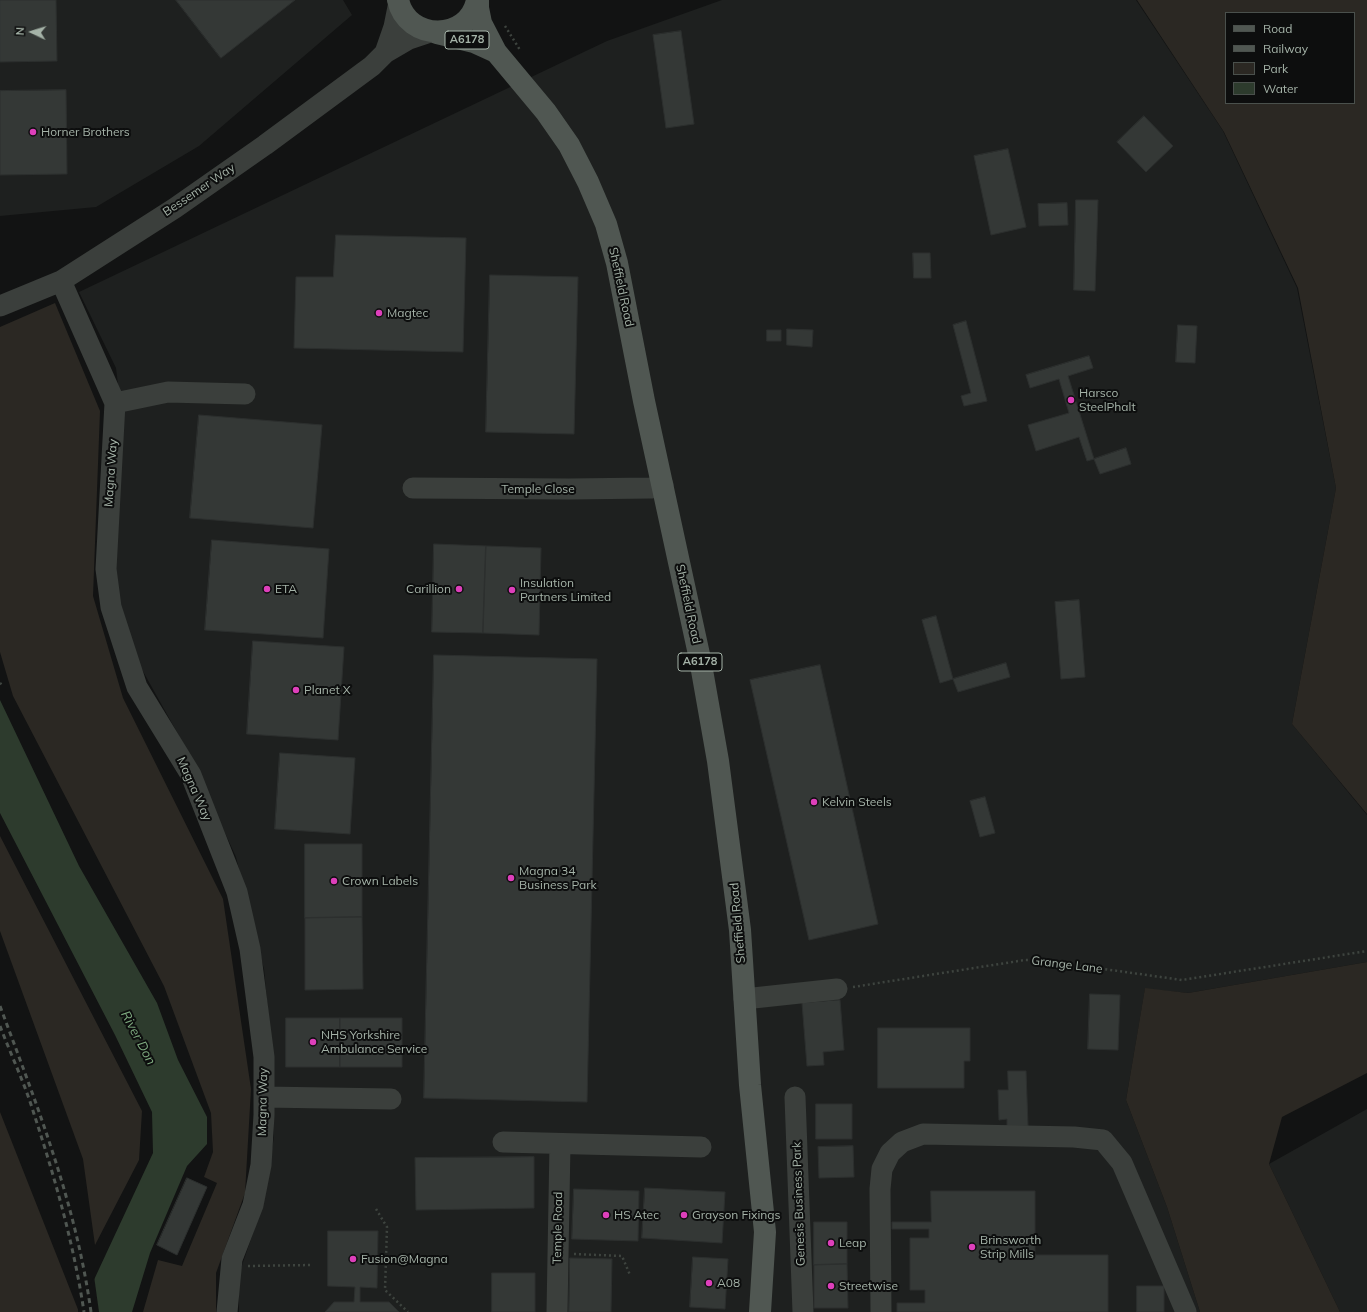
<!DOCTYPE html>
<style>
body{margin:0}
#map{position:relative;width:1367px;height:1312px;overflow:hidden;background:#121313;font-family:Mulish,sans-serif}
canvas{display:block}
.legend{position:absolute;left:1225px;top:12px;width:130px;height:92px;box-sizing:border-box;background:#0d0e0e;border:1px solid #4a504c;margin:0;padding:5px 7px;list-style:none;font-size:12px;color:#a5b3a8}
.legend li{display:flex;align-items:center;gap:8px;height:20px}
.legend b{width:20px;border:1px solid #4a504c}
.north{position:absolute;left:12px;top:12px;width:40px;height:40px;-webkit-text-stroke:3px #0d0e0e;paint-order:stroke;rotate:274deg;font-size:11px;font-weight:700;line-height:16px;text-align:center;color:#a5b3a8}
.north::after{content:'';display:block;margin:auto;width:14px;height:18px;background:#a5b3a8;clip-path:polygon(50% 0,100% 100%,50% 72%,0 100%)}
</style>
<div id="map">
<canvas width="1367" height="1312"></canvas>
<ul class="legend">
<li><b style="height:5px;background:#505752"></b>Road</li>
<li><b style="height:5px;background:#505752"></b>Railway</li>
<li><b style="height:11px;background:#2b2823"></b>Park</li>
<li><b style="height:11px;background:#2d3b2d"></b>Water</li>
</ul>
<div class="north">N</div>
</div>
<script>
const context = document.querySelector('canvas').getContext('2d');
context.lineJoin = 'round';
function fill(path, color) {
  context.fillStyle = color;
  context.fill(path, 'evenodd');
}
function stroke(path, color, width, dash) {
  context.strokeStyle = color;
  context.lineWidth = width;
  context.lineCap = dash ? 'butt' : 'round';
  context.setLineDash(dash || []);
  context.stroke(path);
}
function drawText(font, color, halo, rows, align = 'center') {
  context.font = font + ' Mulish,sans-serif';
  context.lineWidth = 4;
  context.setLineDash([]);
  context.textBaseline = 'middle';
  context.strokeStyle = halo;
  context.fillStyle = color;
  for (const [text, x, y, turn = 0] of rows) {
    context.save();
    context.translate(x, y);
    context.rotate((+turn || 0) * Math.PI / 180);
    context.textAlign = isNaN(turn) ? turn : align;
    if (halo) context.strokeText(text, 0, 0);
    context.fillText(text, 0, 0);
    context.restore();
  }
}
fill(new Path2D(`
 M0 0H343L352 15 199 146 96 207 0 216Z
 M722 0H1136L1223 131 1297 288 1336 488 1292 724 1367 815V962L1188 993 1145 989 1126 1100 1167 1207 1200 1312H239V1274L262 1207 274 1137 272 1054 264 969 236 857 188 752 130 648 113 576 121 409 116 368 79 292 607 41Z
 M1367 1109V1312H1340L1269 1164Z`), '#1e201f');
fill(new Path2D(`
 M1137 0H1367V814L1292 724 1336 488 1298 288 1224 132ZM1226 13H1354V103H1226Z
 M55 303 100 411 93 596 123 698 223 899 251 1089 245 1193 216 1273V1312H143L158 1260 182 1266 217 1183 204 1177 213 1152 211 1113 164 986 13 696 0 652V327Z
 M0 836 142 1111 139 1160 95 1245 83 1159 0 931Z
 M1367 962V1073L1282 1117 1269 1164 1340 1312H1200L1167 1207 1126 1100 1145 988 1188 993Z
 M0 1112 79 1312H0Z`), '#2b2823');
fill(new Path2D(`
 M0 700 79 866 157 1003 178 1060 207 1117V1144L187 1166 150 1253 132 1312H79L153 1153 152 1112 115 1035 0 813Z`), '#2d3b2d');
fill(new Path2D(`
 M94 1276 99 1312H78V1311Z`), '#121313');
const building = new Path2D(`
 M0 0H56L57 61 0 62Z
 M176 0H295L221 58Z
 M681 31 694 124 666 128 653 35Z
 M66 90 67 174 0 175V91Z
 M1144 116 1173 146 1146 172 1117 142Z
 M1008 149 1026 227 991 235 974 156Z
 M1076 200H1098L1095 291 1074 290Z
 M1067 203 1068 225 1039 226 1038 204Z
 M336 235 466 238 463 352 294 348 296 277H333Z
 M913 253H930L931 278H914Z
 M490 275 578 277 574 434 486 432Z
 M966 321 987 401 964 406 961 396 971 393 953 325Z
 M1178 325 1197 326 1195 363 1176 362Z
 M787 329 813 330 812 347 787 345Z
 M767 330H781V341H767Z
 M1089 356 1093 368 1068 376 1094 459 1087 461 1079 437 1036 451 1028 425 1069 413 1059 379 1030 388 1026 375Z
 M199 415 322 425 313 528 190 518Z
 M1126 448 1131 464 1100 474 1094 459Z
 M212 540 329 549 323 638 205 630Z
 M434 544 486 546 483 633 432 632Z
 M486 546 541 548 539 635 483 633Z
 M1079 600 1085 677 1061 679 1055 602Z
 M936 616 953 679 940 683 922 620Z
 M253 641 344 647 338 740 247 734Z
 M434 655 597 659 587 1102 424 1098Z
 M1006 663 1010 677 958 692 953 679Z
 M820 665 878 924 809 940 750 680Z
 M280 753 355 758 350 834 275 829Z
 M985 797 995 833 980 837 970 801Z
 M305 844H362V917L305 918Z
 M362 917 363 989 305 990V918Z
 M1090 994 1120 995 1118 1050 1088 1049Z
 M840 1000 844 1050 823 1052 824 1065 807 1066 802 1003Z
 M286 1018H340V1067H286Z
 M340 1018H402V1067H340Z
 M878 1028H970V1061H964V1088H878Z
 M1008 1071H1026L1028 1126H1007V1119L999 1120 998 1090H1008Z
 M816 1104H852V1139H816Z
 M853 1146 854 1177 819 1178 818 1147Z
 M534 1157V1208L416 1210 415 1158Z
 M187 1178 207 1187 177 1255 157 1245Z
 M645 1188 725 1192 722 1243 642 1238Z
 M574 1189 639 1191 638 1241 572 1239Z
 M931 1191H1035V1255H1108V1312H897V1303H925V1290H910V1238H929V1229H892V1222H931Z
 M814 1222H847V1264L814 1265Z
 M328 1231H378L377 1288 360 1287V1302H389L399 1312H325L334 1302H354L355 1287 328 1286Z
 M693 1257 728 1259 725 1309 690 1307Z
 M570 1258 612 1259 611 1312H569Z
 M847 1264 848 1308H814V1265Z
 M492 1273H535V1312H492Z
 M1137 1286H1164V1312H1137Z`);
fill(building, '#343836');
stroke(building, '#2c2f2e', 1);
stroke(new Path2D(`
 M505 26 520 50
 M0 683 3 686
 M853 987 1025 960H1040L1182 980 1367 951
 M376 1209 387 1227 385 1290 408 1312
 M574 1254 622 1256 630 1275
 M248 1266 311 1265`), '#3e443f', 2.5, [2, 3]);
stroke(new Path2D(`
 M399 2 394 27 385 53 409 39 430 32
 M61 281 115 403 106 569 111 607 137 687 191 775 237 892 250 949 264 1057V1115L261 1165 253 1205 232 1259 227 1312
 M0 306 61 281 175 208 265 145 372 66 385 53
 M115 403 168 392 245 394
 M413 488 569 489 651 488 663 485
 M744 999 837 989
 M264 1097 391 1099
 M795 1097 803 1312
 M503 1142 701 1147
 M557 1312 560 1144
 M881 1312 880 1189 882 1169 890 1153 902 1142 923 1134 1074 1137 1103 1140 1122 1163 1186 1312`), '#3b3f3c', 21);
stroke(new Path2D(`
 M398 0C407 42 469 42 477 0
 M478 0V8L481 23 496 52 546 112 569 145 588 182 606 224 617 263 644 401 700 659 718 761 740 930 750 1085 765 1232 760 1312
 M437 33 474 42 496 52`), '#505752', 22);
stroke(new Path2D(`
 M0 1006C38 1108 76 1204 91 1312
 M0 1026C11 1055 25 1084 34 1114 55 1178 74 1245 84 1312`), '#505752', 3, [5, 4]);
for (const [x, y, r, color] of [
 [33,132,4,"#de3fbb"],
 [379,313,4,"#de3fbb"],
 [1071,400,4,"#de3fbb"],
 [267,589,4,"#de3fbb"],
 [459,589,4,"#de3fbb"],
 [512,590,4,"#de3fbb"],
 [296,690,4,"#de3fbb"],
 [814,802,4,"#de3fbb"],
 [511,878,4,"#de3fbb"],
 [334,881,4,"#de3fbb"],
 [313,1042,4,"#de3fbb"],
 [606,1215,4,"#de3fbb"],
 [684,1215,4,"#de3fbb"],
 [831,1243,4,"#de3fbb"],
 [972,1247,4,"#de3fbb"],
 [353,1259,4,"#de3fbb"],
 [709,1283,4,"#de3fbb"],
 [831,1286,4,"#de3fbb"]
]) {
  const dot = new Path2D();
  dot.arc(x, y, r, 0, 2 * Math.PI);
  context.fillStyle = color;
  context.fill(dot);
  stroke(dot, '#0d0e0e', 1.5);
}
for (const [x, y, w] of [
 [467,40,44],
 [700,662,44]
]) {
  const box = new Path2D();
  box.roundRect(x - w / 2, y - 9, w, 18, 3);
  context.fillStyle = '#0d0e0e';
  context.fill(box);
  stroke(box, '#a5b3a8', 1);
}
drawText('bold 11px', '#a5b3a8', null, [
 ["A6178",467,40],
 ["A6178",700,662]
]);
drawText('12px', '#a5b3a8', '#0d0e0e', [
 ["Horner Brothers",41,132],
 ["Magtec",387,313],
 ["Harsco",1079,393],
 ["SteelPhalt",1079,407],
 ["Insulation",520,583],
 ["Partners Limited",520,597],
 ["ETA",275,589],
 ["Carillion",451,589,"right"],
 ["Planet X",304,690],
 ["Kelvin Steels",822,802],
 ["Magna 34",519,871],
 ["Business Park",519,885],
 ["Crown Labels",342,881],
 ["NHS Yorkshire",321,1035],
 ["Ambulance Service",321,1049],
 ["HS Atec",614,1215],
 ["Grayson Fixings",692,1215],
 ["Brinsworth",980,1240],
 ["Strip Mills",980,1254],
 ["Leap",839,1243],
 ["Fusion@Magna",361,1259],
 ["A08",717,1283],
 ["Streetwise",839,1286]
], 'left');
drawText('12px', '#a5b3a8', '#0d0e0e', [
 ["Bessemer Way",199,190,-34],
 ["Sheffield Road",621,287,78],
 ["Magna Way",111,473,-86],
 ["Temple Close",538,489],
 ["Sheffield Road",688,604,78],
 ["Magna Way",194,789,66],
 ["Sheffield Road",738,923,-95],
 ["Grange Lane",1067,965,7],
 ["Magna Way",263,1102,-89],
 ["Genesis Business Park",799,1204,-92],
 ["Temple Road",558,1228,-89]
]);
drawText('italic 13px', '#7fab80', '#0d0e0e', [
 ["River Don",138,1038,62]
]);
</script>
